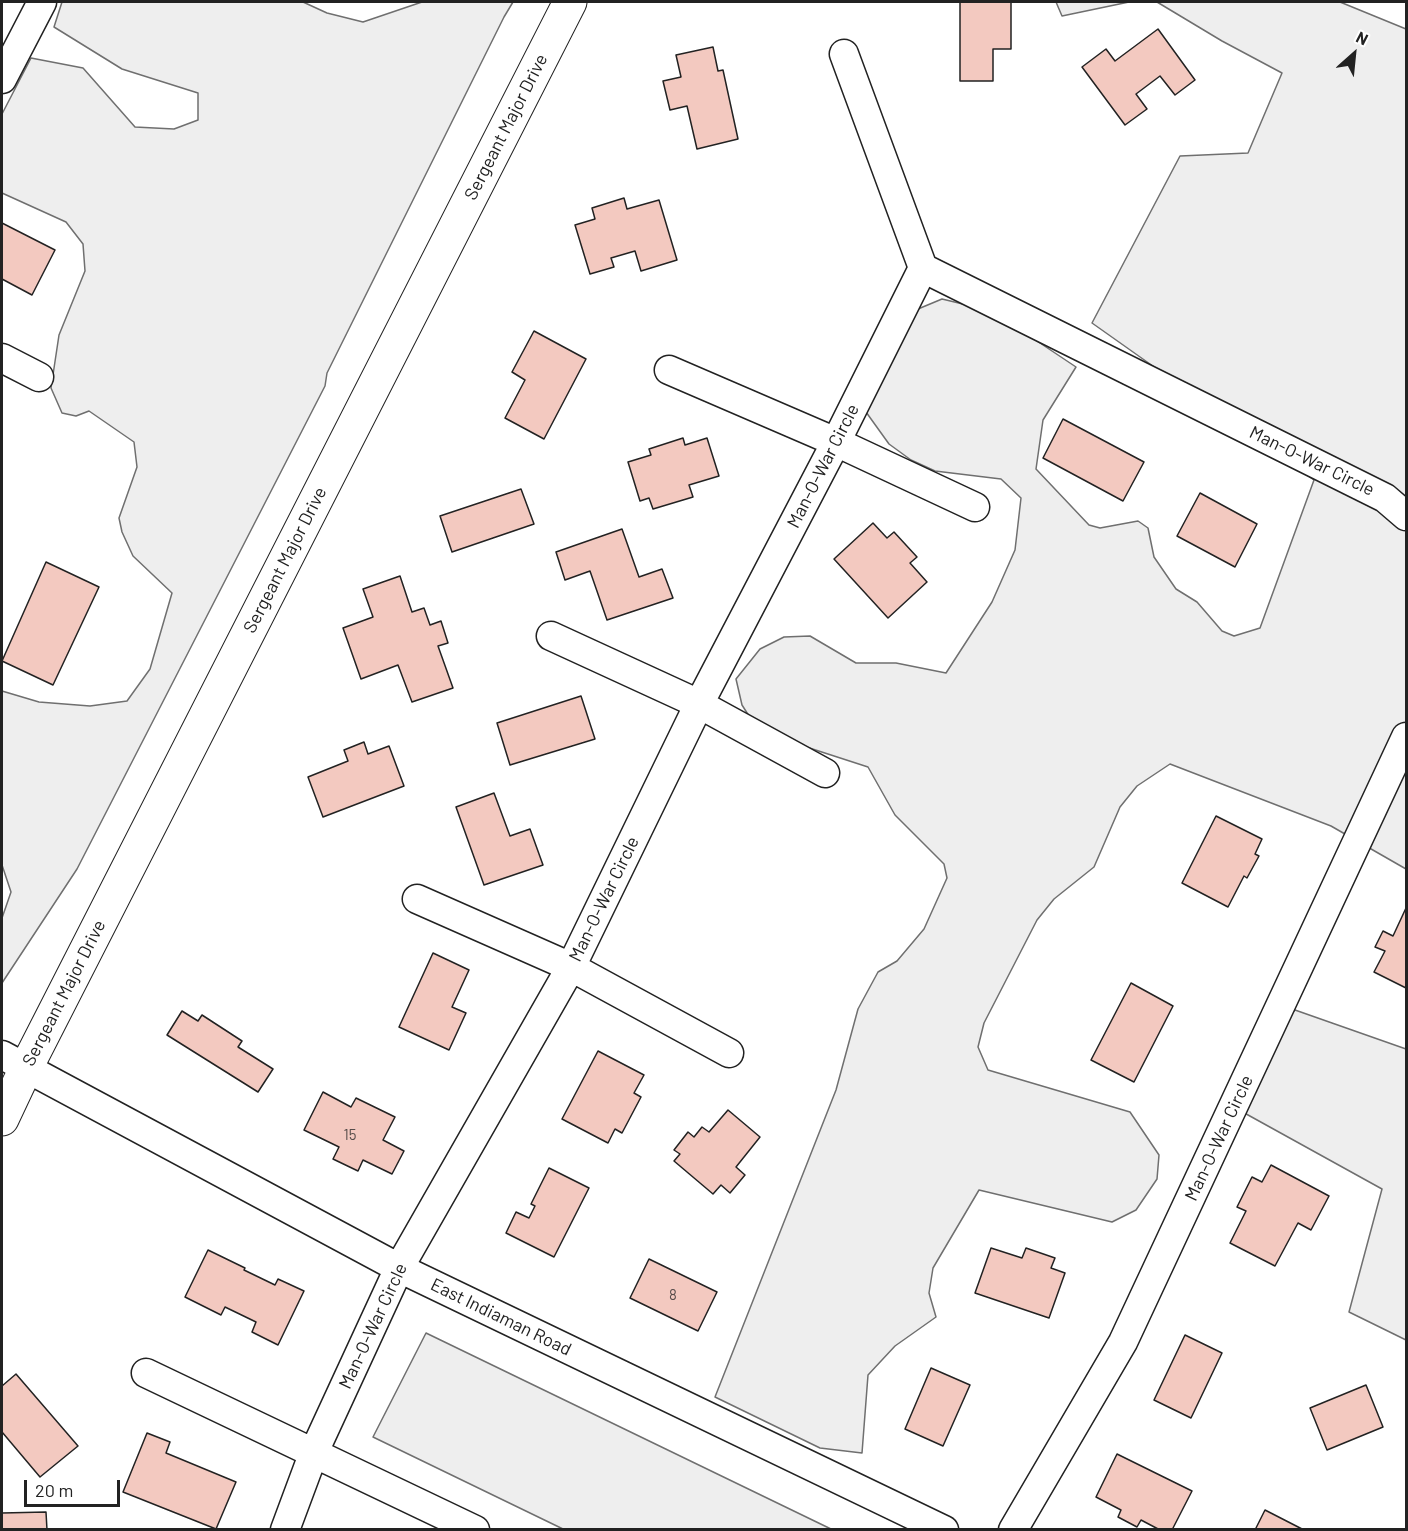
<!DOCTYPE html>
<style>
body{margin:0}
#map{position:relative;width:1408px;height:1531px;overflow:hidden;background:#fff;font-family:Barlow,sans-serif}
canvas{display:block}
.frame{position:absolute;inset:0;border:3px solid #222;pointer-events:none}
.north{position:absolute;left:1324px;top:24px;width:60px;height:60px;-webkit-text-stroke:4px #fff;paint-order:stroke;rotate:27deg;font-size:16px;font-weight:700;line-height:24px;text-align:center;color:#222}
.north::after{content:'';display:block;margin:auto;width:21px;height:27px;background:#222;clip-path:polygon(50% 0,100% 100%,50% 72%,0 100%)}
.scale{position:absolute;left:24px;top:1480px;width:96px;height:27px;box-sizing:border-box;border:3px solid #222;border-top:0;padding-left:8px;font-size:18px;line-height:21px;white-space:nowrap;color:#222;-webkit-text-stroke:4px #fff;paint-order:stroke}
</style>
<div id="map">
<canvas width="1408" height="1531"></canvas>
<div class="frame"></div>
<div class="north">N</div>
<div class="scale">20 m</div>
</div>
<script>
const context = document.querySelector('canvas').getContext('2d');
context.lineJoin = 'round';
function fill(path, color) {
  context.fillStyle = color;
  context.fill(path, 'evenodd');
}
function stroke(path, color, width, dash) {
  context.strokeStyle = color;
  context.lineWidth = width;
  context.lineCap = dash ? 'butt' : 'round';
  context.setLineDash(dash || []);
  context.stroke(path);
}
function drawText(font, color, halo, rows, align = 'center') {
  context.font = font + ' Barlow,sans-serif';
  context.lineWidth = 4.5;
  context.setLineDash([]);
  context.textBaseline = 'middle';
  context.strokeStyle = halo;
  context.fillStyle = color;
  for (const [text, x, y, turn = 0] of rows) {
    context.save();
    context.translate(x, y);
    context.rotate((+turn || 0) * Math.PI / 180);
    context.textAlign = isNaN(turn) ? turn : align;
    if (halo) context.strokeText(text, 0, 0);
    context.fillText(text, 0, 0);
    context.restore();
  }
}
const green = new Path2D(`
 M62 2H303L327 13 363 22 422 2H513L504 17 327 373 325 386 77 869 2 983V918L11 892 2 865V691L39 702 90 706 127 701 150 669 172 593 133 556 122 532 119 518 137 467 134 442 89 411 76 416 62 413 51 388 59 335 85 271 83 244 66 222 2 193V114L31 58 83 68 135 127 174 129 198 120V93L122 69 54 27Z
 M1056 2H1129L1062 16Z
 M1157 2H1340L1406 29V869L1331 826 1170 764 1137 786 1120 807 1094 867 1054 899 1037 920 984 1023 978 1047 988 1070 1130 1112 1159 1155 1157 1179 1136 1210 1112 1222 979 1190 933 1268 929 1293 936 1317 895 1346 868 1375 862 1453 820 1448 715 1397 836 1090 858 1009 878 972 897 961 924 929 947 878 944 864 895 815 868 767 794 743 756 727 742 705 736 679 760 649 784 637 810 636 856 663H896L946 673 992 602 1015 550 1021 498 1001 479 935 471 911 460 889 444 866 412 918 309 942 299 992 311 1076 367 1043 420 1036 469 1089 525 1100 528 1138 521 1148 528 1154 557 1176 589 1197 602 1222 631 1234 636 1260 628 1314 480 1092 323 1180 156 1248 153 1282 73 1222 41Z
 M1295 1010 1406 1049V1340L1349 1312 1382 1189 1239 1110 1277 1029Z
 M426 1333 831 1529H563L373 1437Z`);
fill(green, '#eee');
stroke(green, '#6f6f6f', 1.5);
const building = new Path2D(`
 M960 2H1011V49H993V81H960Z
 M1158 29 1195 80 1175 95 1160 76 1136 94 1147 109 1125 125 1082 67 1106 49 1115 61Z
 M713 47 718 71 723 70 738 139 697 149 687 106 670 110 663 81 681 77 676 55Z
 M624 198 627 209 659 200 677 260 641 271 635 251 611 258 614 267 590 274 575 225 595 219 592 208Z
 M2 223 55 250 32 295 2 279Z
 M534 331 586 359 544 439 505 418 525 380 512 372Z
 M1063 419 1144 462 1123 501 1043 458Z
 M683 438 685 445 707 438 719 476 689 485 693 497 653 509 649 498 640 501 628 462 651 455 649 449Z
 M521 489 534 524 452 552 440 516Z
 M1200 493 1257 524 1235 567 1177 536Z
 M873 523 887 538 894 532 917 557 910 563 927 582 888 618 834 559Z
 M622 529 639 577 662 569 673 598 607 620 590 571 565 580 556 552Z
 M46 562 99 587 53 685 2 661Z
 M400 576 412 612 424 608 430 625 441 621 448 643 438 646 453 688 412 702 398 665 361 679 343 628 373 617 363 589Z
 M581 696 595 739 510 765 497 723Z
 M364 742 368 754 389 746 404 786 323 817 308 777 348 761 344 750Z
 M494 793 510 836 530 829 543 865 484 885 456 807Z
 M1216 816 1262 839 1255 854 1259 856 1247 878 1244 876 1228 907 1182 883Z
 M1406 908V988L1374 972 1385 951 1375 947 1383 931 1393 936Z
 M433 953 469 970 452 1007 466 1013 449 1050 399 1027Z
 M1131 983 1173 1006 1134 1082 1091 1060Z
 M182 1011 198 1021 202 1015 242 1041 238 1047 273 1069 258 1092 167 1035Z
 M598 1051 644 1075 634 1093 641 1097 622 1133 615 1129 608 1143 562 1119Z
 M323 1092 351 1107 356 1098 395 1117 383 1140 404 1151 392 1174 363 1160 358 1171 333 1159 339 1147 304 1130Z
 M728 1110 760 1137 736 1167 745 1175 730 1193 721 1185 713 1194 674 1161 680 1154 674 1150 688 1132 694 1137 702 1127 709 1132Z
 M1271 1165 1329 1196 1311 1230 1298 1223 1275 1266 1230 1243 1246 1211 1237 1207 1252 1177 1262 1182Z
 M549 1168 589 1188 554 1257 506 1233 516 1212 529 1218 535 1206 531 1204Z
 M991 1248 1022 1258 1026 1248 1055 1258 1051 1268 1065 1273 1049 1318 975 1293Z
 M208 1250 245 1268 244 1270 275 1285 278 1279 304 1291 278 1345 252 1332 256 1322 225 1307 221 1315 185 1297Z
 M649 1259 717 1292 698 1331 630 1298Z
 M1185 1335 1222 1353 1191 1418 1154 1400Z
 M931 1368 970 1385 943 1446 905 1429Z
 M16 1374 78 1446 40 1477 2 1432V1386Z
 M1366 1385 1383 1427 1327 1450 1310 1408Z
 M147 1433 170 1442 166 1453 236 1482 216 1529 123 1492Z
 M1117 1454 1192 1491 1172 1530H1160L1141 1520 1137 1527 1118 1517 1121 1510 1096 1497Z
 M1265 1510 1304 1530H1255Z
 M46 1512 47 1530H2V1513Z`);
fill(building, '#f3c9c0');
stroke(building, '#222', 1.5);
const street = new Path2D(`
 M844 54 923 268 1385 498 1406 516
 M2 79 42 2
 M2 358 39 377
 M669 370 836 442 975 507
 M551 636 699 704 825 773
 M417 899 571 967 729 1053
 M2 1055 399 1268 944 1530
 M146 1373 475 1530
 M285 1530 314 1452 399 1268 571 967 699 704 836 442 923 268
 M1013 1530 1123 1342 1406 737`);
const secondary = new Path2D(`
 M2 1119 26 1068 570 2`);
stroke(street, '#222', 31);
stroke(secondary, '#222', 35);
stroke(street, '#fff', 28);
stroke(secondary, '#fff', 33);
drawText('15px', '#564c4a', null, [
 ["15",350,1135],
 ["8",673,1295]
]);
drawText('18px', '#222', '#fff', [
 ["Sergeant Major Drive",506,127,-63],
 ["Man-O-War Circle",1312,461,26],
 ["Man-O-War Circle",823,466,-63],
 ["Sergeant Major Drive",285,560,-63],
 ["Man-O-War Circle",604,899,-64],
 ["Sergeant Major Drive",64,993,-63],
 ["Man-O-War Circle",1219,1138,-65],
 ["East Indiaman Road",501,1317,26],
 ["Man-O-War Circle",373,1326,-65]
]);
</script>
